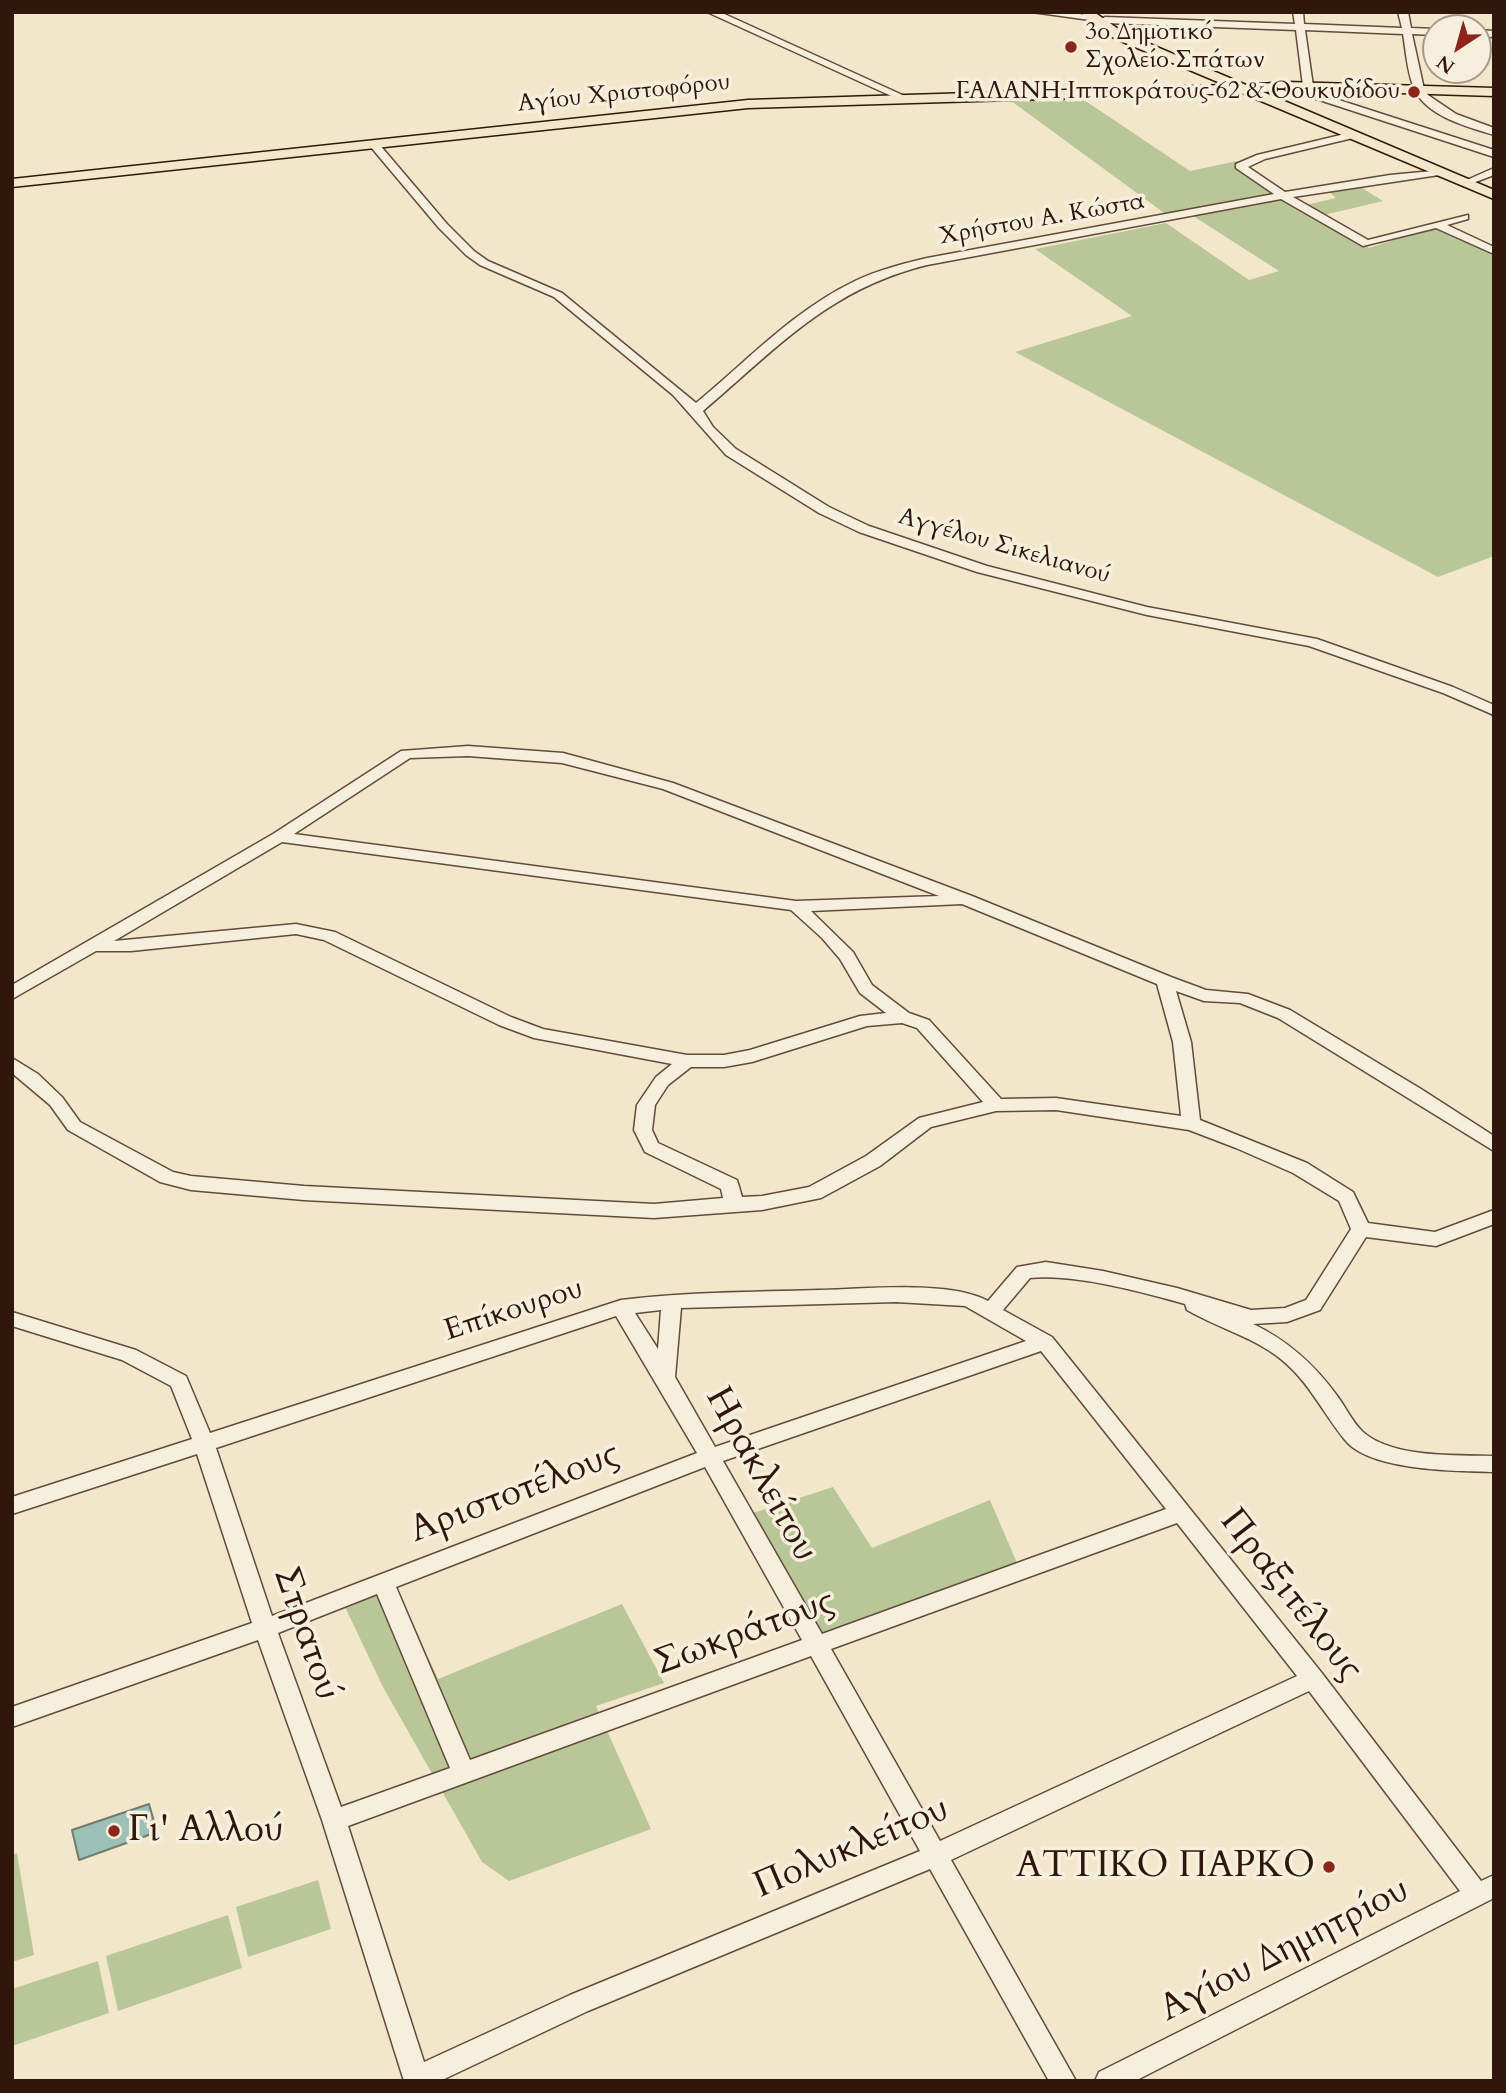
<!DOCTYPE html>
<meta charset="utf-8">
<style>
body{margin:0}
#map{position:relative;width:1506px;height:2093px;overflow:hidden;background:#f3e7cb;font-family:Cardo,serif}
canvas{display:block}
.frame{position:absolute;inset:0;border:14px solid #311709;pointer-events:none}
.north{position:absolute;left:1422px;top:14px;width:70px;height:70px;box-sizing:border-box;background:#f7efdd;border:2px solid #a89988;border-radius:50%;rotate:216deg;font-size:19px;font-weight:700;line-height:28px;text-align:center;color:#311709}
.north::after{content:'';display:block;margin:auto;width:24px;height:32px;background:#8f2418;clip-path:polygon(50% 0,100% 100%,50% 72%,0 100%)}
</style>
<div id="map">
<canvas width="1506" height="2093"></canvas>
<div class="frame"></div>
<div class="north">N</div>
</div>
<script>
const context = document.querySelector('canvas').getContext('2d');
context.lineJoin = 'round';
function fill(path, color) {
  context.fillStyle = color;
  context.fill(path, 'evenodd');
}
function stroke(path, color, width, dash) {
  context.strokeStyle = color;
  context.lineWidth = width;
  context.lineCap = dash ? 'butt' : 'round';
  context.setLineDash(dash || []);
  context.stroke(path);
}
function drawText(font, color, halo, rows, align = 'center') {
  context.font = font + ' Cardo,serif';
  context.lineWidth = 7;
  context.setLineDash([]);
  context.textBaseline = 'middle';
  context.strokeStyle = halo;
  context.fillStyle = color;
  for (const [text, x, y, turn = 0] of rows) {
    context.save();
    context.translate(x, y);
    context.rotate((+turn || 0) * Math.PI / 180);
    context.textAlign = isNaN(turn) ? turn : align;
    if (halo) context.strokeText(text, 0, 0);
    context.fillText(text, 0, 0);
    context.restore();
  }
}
fill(new Path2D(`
 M1078 96 1190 171 1237 161 1306 205 1336 198 1328 191 1359 186 1383 201 1324 215 1369 248 1433 227 1494 254V556L1438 577 1015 352 1132 316 1035 249 1166 223 1249 280 1279 271 1187 212 1167 215 1007 98Z
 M833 1487 872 1548 990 1500 1017 1563 807 1640 750 1514Z
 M389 1571 438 1679 622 1604 664 1683 596 1706 651 1829 509 1881 482 1862 383 1687 337 1590Z
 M17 1853 34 1955 12 1962V1855Z
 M318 1880 331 1929 248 1957 236 1907Z
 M228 1915 242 1968 118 2011 106 1956Z
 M98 1961 109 2013 12 2046V1989Z`), '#b9c698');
const water = new Path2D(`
 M149 1804 157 1832 79 1860 72 1830Z`);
fill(water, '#9bc0b5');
stroke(water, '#717c70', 2);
const minor = new Path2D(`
 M707 12H720L909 98 900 100Z
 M1032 12H1070L1095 17 1090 20Z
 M1293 12H1303L1304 24 1402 28 1398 12H1408L1411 28 1436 29V35L1412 34 1424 89 1428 95 1456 114 1494 128V135C1468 127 1425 116 1414 88 1407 72 1406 51 1403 34L1305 30 1313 86 1311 91 1494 150V157L1301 94 1303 86 1296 30 1105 23 1100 20 1105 17 1295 24Z
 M1478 30 1494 31V37L1478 36Z
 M1353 132 1358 135 1357 137 1265 159 1248 167 1285 192 1390 175 1443 170V174L1439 175 1293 197 1368 240 1468 215V219L1447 225 1494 247V254L1436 228 1363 246 1281 199 927 265C829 289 777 348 703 411L713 427 736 449 829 507 869 526 987 566 1147 607 1317 639 1453 687 1494 705V715L1443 693 1309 646 1147 615 977 572 859 532 819 513 726 455 673 395 554 297 480 265 466 255 439 228 370 146 379 144 447 224 474 251 488 261 562 293 696 403C747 361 794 310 855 281 878 270 902 264 927 258L1274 194 1236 168V164L1257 155Z
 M1494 168V175L1465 186 1460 183Z
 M468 746 563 753 673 783 972 896 1171 977 1206 990 1248 994 1290 1010 1421 1089 1494 1136V1151L1278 1018 1240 1003 1204 1001 1176 991 1191 1042 1200 1120 1307 1163 1353 1192 1368 1223 1435 1232 1494 1210V1224L1436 1246 1366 1237 1320 1310 1287 1322 1253 1324C1289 1341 1315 1365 1338 1397 1346 1408 1353 1423 1363 1432 1392 1458 1457 1455 1494 1456V1472C1456 1471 1370 1471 1345 1440 1323 1413 1309 1382 1282 1360 1254 1337 1218 1328 1187 1310L1185 1304C1144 1292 1071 1273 1030 1278L1003 1310 1052 1337 1321 1672 1481 1881 1494 1875V1898L1135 2081H1095L1099 2072 1460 1891 1309 1691 951 1860 1076 2081H1049L930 1869 588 2011 440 2081H404L322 1820 258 1640 12 1727V1707L252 1623 197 1454 12 1514V1497L192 1439 171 1386 122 1360 12 1326V1312L136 1350 186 1376 210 1433 621 1300C687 1292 753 1292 819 1290 864 1289 950 1280 988 1301L1017 1267 1046 1262 1103 1271 1177 1288 1251 1310 1285 1308 1306 1300 1351 1229 1339 1201 1293 1173 1236 1148 1189 1130 1056 1110 996 1111 931 1127 880 1166 821 1198 762 1210 654 1218 304 1200 191 1190 160 1182 68 1130 50 1105 12 1073V1058L38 1074 62 1097 80 1122 173 1172 191 1176 304 1186 654 1204 723 1198 721 1189 645 1152 634 1130 637 1105 656 1077 672 1064 534 1038 499 1025 324 940 296 934 131 951H96L12 999V985L273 834 401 751ZM468 756 562 763 663 789 939 896 796 901 294 834 410 758ZM282 842 791 910 822 938 840 959 860 993 886 1013 860 1016 750 1050 724 1055H687L543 1029 511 1017 335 932 296 924 114 941ZM962 904 1157 984 1173 1042 1181 1116 1056 1098 1001 1099 929 1020 909 1013 872 985 853 952 811 911ZM902 1023 917 1028 983 1102 919 1118 866 1156 809 1187 762 1196 742 1197 737 1180 658 1143 652 1130 655 1105 668 1085 691 1067H724L752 1062 867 1026ZM896 1302 965 1306 1026 1341 715 1447 675 1377 681 1308ZM661 1310 658 1349 635 1313ZM616 1316 697 1453 272 1616 216 1448ZM1041 1351 1166 1509 822 1634 723 1461ZM705 1467 802 1640 470 1760 396 1587ZM1177 1523 1297 1676 940 1841 831 1649ZM377 1594 450 1768 341 1807 278 1633ZM811 1656 920 1851 570 1995 424 2062 348 1826Z`);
const major = new Path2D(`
 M1080 12H1094L1124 33 1246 85 1287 82 1494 88V96L1305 90 1263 92 1494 190V199L1242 93 748 108 12 187V179L748 100 1225 85 1116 39 1101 31Z`);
stroke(minor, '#624b3a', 3);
stroke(major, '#311709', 3);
fill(minor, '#f7efdd');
fill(major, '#f3e7cb');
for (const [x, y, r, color] of [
 [1071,47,7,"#8f2418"],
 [1414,92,7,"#8f2418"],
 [114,1831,7,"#8f2418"],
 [1329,1867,7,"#8f2418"]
]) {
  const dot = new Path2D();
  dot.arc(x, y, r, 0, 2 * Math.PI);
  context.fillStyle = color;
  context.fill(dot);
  stroke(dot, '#f7efdd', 2.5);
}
drawText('24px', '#311709', '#f7efdd', [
 ["3ο Δημοτικό",1085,33],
 ["Σχολείο Σπάτων",1085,61],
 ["ΓΑΛΑΝΗ Ιπποκράτους 62 & Θουκυδίδου",1400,92,"right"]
], 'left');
drawText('24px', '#311709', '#f7efdd', [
 ["Αγίου Χριστοφόρου",624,94,-6],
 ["Χρήστου Α. Κώστα",1042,220,-10],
 ["Αγγέλου Σικελιανού",1004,547,16]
]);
drawText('30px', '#311709', '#f7efdd', [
 ["Επίκουρου",514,1311,-18]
]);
drawText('37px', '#311709', '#f7efdd', [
 ["Ηρακλείτου",760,1475,61],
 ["Αριστοτέλους",515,1494,-21],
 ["Πραξιτέλους",1290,1596,52],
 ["Στρατού",305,1634,71],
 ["Σωκράτους",745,1634,-20],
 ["Πολυκλείτου",852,1849,-23],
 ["Αγίου Δημητρίου",1285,1951,-27]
]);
drawText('37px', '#311709', '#f7efdd', [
 ["Γι' Αλλού",128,1831],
 ["ΑΤΤΙΚΟ ΠΑΡΚΟ",1315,1867,"right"]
], 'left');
</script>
